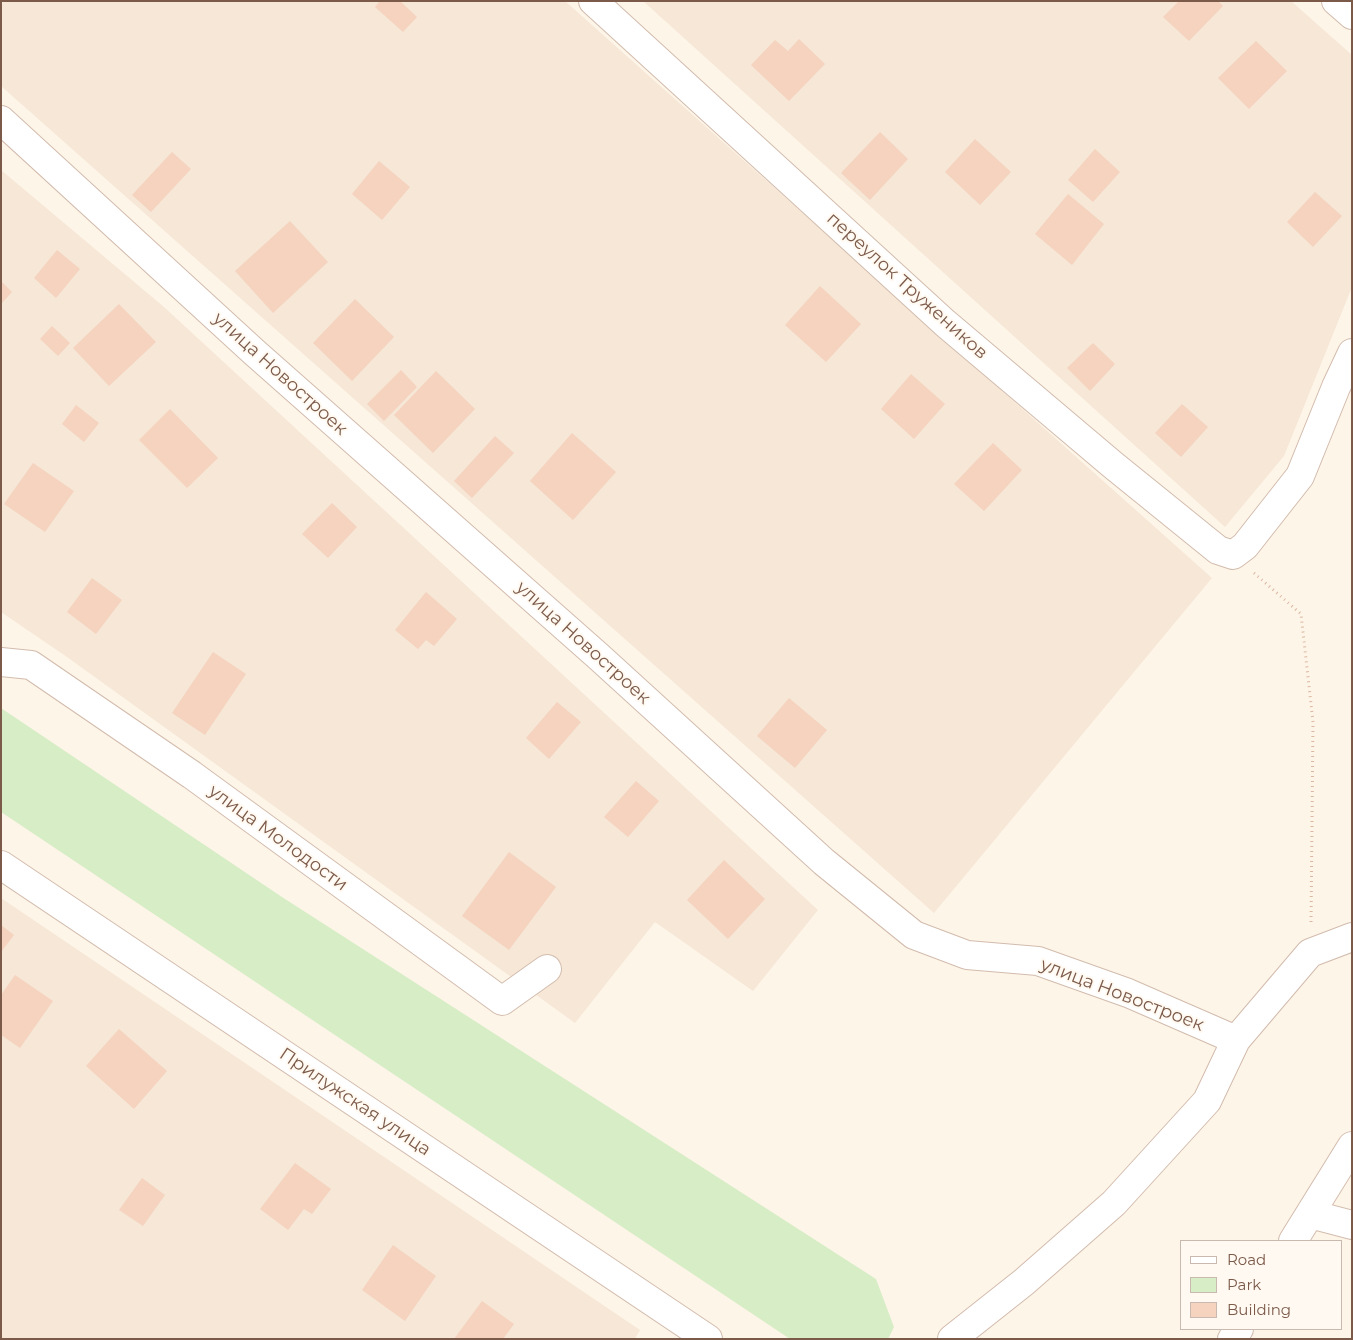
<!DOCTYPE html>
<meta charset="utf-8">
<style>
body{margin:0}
#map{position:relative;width:1353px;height:1340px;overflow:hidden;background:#fef5e9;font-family:Montserrat,sans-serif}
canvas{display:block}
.frame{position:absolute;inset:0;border:2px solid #7b5a4a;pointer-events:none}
.legend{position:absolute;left:1180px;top:1240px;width:162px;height:90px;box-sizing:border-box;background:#fff9f1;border:1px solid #cab9ae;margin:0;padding:6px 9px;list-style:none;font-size:15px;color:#7b5a4a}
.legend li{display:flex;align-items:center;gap:10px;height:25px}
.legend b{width:25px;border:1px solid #cab9ae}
</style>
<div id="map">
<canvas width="1353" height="1340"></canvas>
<div class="frame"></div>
<ul class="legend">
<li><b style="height:6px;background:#fff"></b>Road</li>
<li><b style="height:14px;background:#d7edc6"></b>Park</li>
<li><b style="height:14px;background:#f5d3bf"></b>Building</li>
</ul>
</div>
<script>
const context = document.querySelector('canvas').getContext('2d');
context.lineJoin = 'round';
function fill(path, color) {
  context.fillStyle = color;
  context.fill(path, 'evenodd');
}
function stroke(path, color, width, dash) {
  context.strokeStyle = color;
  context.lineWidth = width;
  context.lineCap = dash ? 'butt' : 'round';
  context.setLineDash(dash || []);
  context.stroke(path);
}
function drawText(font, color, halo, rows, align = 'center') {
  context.font = font + ' Montserrat,sans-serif';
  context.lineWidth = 4;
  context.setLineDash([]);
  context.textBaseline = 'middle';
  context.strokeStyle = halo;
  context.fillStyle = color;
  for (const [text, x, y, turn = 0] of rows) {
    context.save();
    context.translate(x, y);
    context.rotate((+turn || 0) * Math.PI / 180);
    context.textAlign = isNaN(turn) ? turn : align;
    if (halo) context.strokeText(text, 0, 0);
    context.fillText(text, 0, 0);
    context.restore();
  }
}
fill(new Path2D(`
 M4 1H565L1212 578 934 913 1 86V5Z
 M643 1H1291L1352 55V287L1284 456 1225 527Z
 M1 170 164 307 818 910 753 991 655 922 575 1023 67 657 1 612Z
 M1 898 640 1330 635 1339H1Z`), '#f6e7d7');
fill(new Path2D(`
 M1 708 282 897 876 1279 894 1327 888 1339H790L1 812Z`), '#d7edc6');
fill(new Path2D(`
 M380 1H400L417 17 403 32 375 7Z
 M1179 1H1218L1223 6 1189 41 1163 17Z
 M799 39 825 64 789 101 751 65 775 40 788 51Z
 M1256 41 1287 71 1249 109 1218 78Z
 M880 132 908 159 870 200 841 173Z
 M975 139 1011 172 980 205 945 172Z
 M1095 149 1120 172 1093 202 1068 180Z
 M172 152 191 169 151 212 132 195Z
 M379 161 410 187 382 220 352 194Z
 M1315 192 1342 216 1313 247 1287 222Z
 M1068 194 1104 224 1072 265 1035 234Z
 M290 221 328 262 273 313 235 271Z
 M57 250 80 269 56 298 34 278Z
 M1 281 12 292 1 304Z
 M820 286 861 324 826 362 785 325Z
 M355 299 394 337 352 381 313 343Z
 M119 304 156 342 109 386 73 348Z
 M52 326 70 343 58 356 40 339Z
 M1093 343 1115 364 1090 391 1067 368Z
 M401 370 417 387 384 421 367 404Z
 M436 371 475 409 433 453 394 415Z
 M911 374 945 404 914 439 881 409Z
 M1182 404 1208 427 1181 457 1155 433Z
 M76 405 99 423 84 442 62 424Z
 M170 409 218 458 187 488 139 440Z
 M572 433 616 472 573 520 530 481Z
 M495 436 514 453 472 498 454 481Z
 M993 443 1022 470 984 511 954 484Z
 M33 463 74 491 45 532 4 504Z
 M332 503 357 527 328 558 302 534Z
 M92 578 122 600 96 634 67 612Z
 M426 592 457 619 434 646 426 640 418 649 395 630Z
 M213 652 246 674 205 735 172 713Z
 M789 698 827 730 795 768 757 736Z
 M557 702 581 722 549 759 526 738Z
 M636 781 659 801 628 837 604 817Z
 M509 852 556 887 509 950 462 916Z
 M724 860 765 899 728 939 687 900Z
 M1 925 14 935 1 952Z
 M15 975 53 1001 20 1048 1 1035V995Z
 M119 1029 167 1071 134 1109 86 1066Z
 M295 1163 331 1189 312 1214 304 1209 288 1230 260 1209Z
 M142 1178 165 1195 143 1226 119 1210Z
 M393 1245 436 1276 405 1321 362 1290Z
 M482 1301 514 1324 503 1339H454Z`), '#f5d3bf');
const minor = new Path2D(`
 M593 1 945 323 1113 465 1218 550 1233 555 1245 546 1300 476 1336 387 1352 353
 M1336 1 1352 15
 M1 120 254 352 598 656 824 862 914 935 967 955 1038 961 1128 993 1236 1040
 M1 662 31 665 192 775 502 1001 547 969
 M1 865 708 1339
 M1310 1214 1352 1225
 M1293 1241 1352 1146
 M952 1339 1024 1282 1114 1203 1207 1101 1236 1040 1310 953 1352 937
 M1232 1339 1239 1329`);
stroke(minor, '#d2bcad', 30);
stroke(new Path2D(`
 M1254 573 1301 614 1313 722 1311 925`), '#dbb6a1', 3, [1, 4]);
stroke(minor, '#fff', 28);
drawText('18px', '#7b5a4a', '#fff9f1', [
 ["переулок Тружеников",907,286,42],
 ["улица Новостроек",280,374,42],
 ["улица Новостроек",583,643,42],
 ["улица Молодости",278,838,36],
 ["улица Новостроек",1122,995,21],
 ["Прилужская улица",355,1102,34]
]);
</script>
